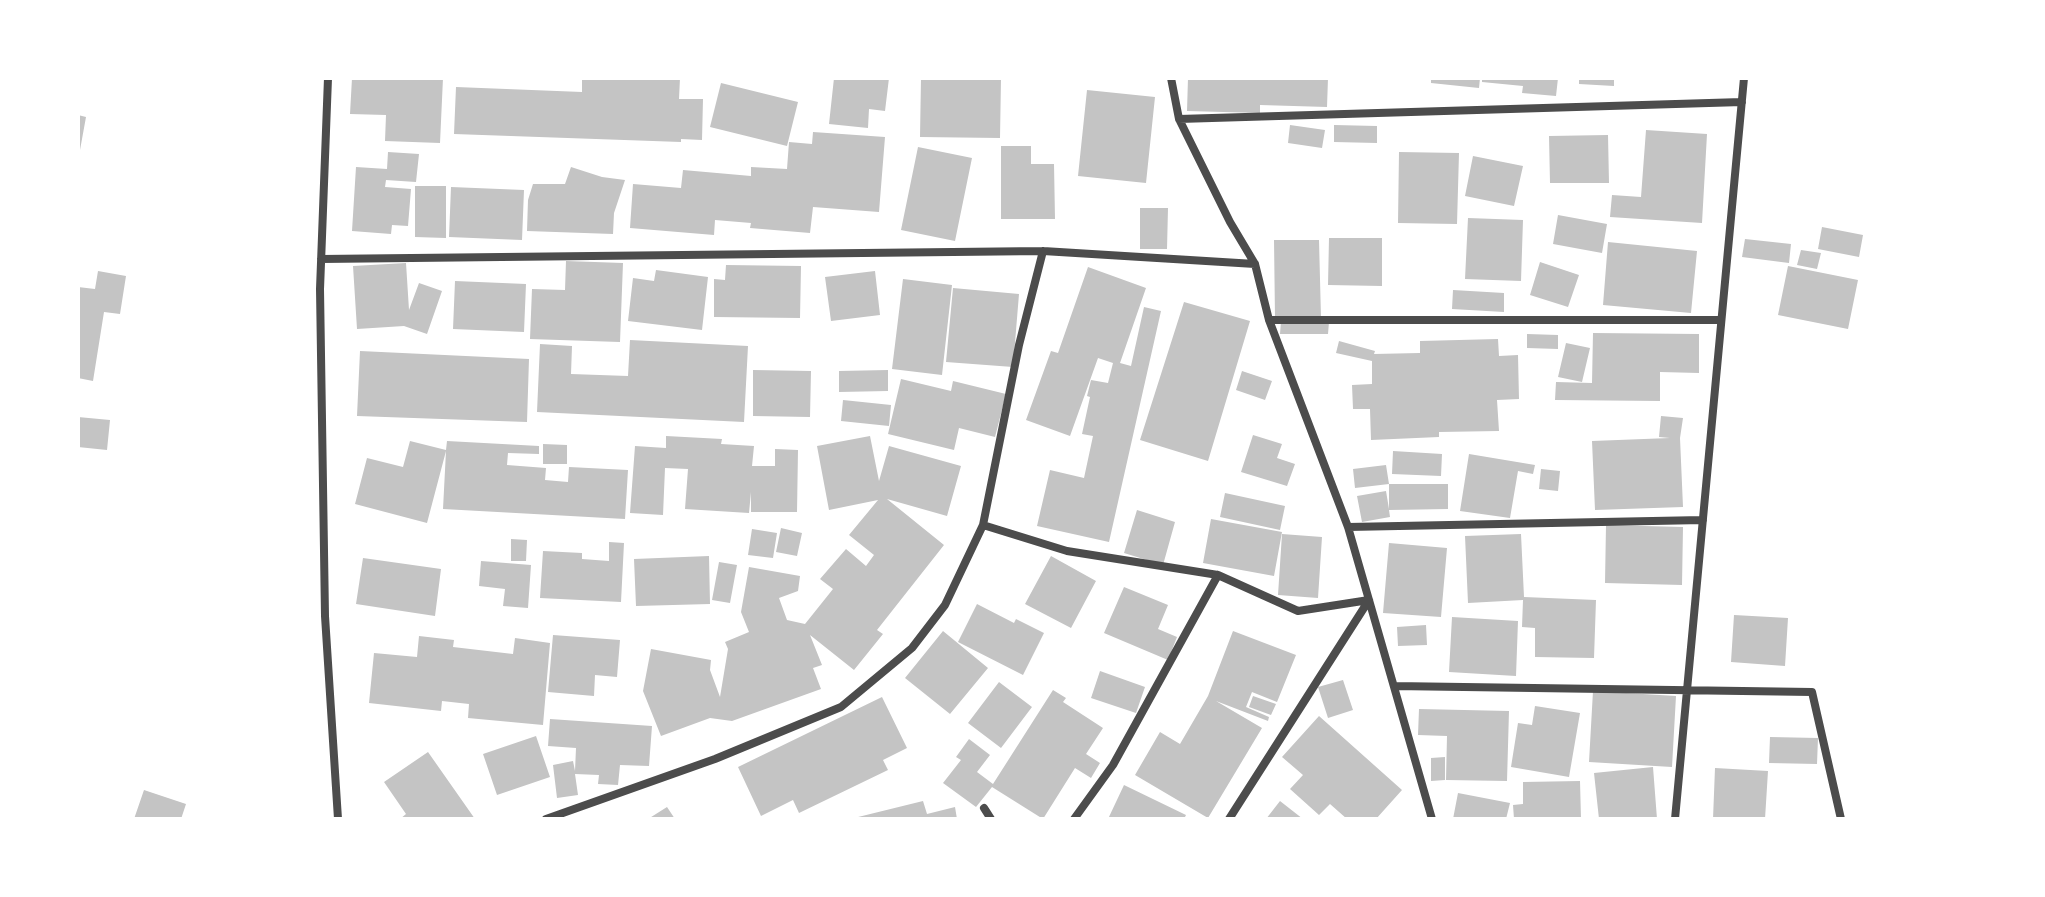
<!DOCTYPE html>
<style>
body{margin:0}
#map{position:relative;width:2045px;height:897px;overflow:hidden;background:#fff;font-family:"Exo 2",sans-serif}
canvas{display:block}
.frame{position:absolute;inset:0;border:80px solid #fff;pointer-events:none}
</style>
<div id="map">
<canvas width="2045" height="897"></canvas>
<div class="frame"></div>
</div>
<script>
const context = document.querySelector('canvas').getContext('2d');
context.lineJoin = 'round';
function fill(path, color) {
  context.fillStyle = color;
  context.fill(path, 'evenodd');
}
function stroke(path, color, width, dash) {
  context.strokeStyle = color;
  context.lineWidth = width;
  context.lineCap = dash ? 'butt' : 'round';
  context.setLineDash(dash || []);
  context.stroke(path);
}
fill(new Path2D(`
 M352 78H443L440 143 385 141 386 115 350 114Z
 M582 78H680L679 99H703L702 140 681 139V142L454 134 456 87 582 92Z
 M834 78H889L885 111 869 109 868 128 829 124Z
 M921 78H1001L1000 138 920 137Z
 M1188 78H1328L1327 107 1260 105V113L1187 111Z
 M1431 78H1480L1479 88 1431 83Z
 M1482 78H1558L1556 96 1522 93 1523 86 1482 82Z
 M1579 78H1614V86L1579 84Z
 M721 83 798 102 787 146 710 127Z
 M1087 90 1155 97 1146 183 1078 176Z
 M78 115 86 117 80 150H78Z
 M1290 125 1325 130 1322 148 1288 143Z
 M1334 125 1377 126V143L1334 142Z
 M1646 130 1707 134 1702 223 1610 217 1612 195 1641 197Z
 M813 132 885 137 879 212 813 207 810 233 750 228 751 223 715 220 714 235 630 228 633 184 681 188 683 170 751 176V167L787 169 789 142 812 144Z
 M1608 135 1609 183H1550L1549 136Z
 M1001 146H1031V164H1054L1055 219H1001Z
 M918 147 972 158 955 241 901 230Z
 M388 152 419 154 416 182 386 180 385 187 411 189 408 226 392 225 391 234 352 231 356 167 387 169Z
 M1399 152 1459 153 1457 224 1398 223Z
 M1473 156 1523 166 1514 206 1465 196Z
 M571 167 602 177 625 180 614 213 613 234 527 231 528 200 533 184H565Z
 M415 186H446V238L415 237Z
 M451 187 524 190 522 240 449 237Z
 M1140 208H1168L1167 249H1140Z
 M1558 215 1607 224 1602 253 1553 244Z
 M1468 218 1523 220 1521 281 1465 279Z
 M1822 227 1863 235 1859 257 1818 249Z
 M1329 238H1382V286L1328 285Z
 M1745 239 1791 244 1789 263 1742 257Z
 M1274 240H1319L1321 318H1275Z
 M1608 242 1697 251 1691 313 1603 305Z
 M1801 250 1821 253 1817 269 1797 265Z
 M566 261 623 263 620 342 530 339 532 289 565 290Z
 M1540 262 1579 275 1568 307 1530 295Z
 M406 263 409 310 419 283 442 291 427 334 404 326 357 329 353 266Z
 M726 265 801 266 800 318 714 317V279L725 280Z
 M1788 266 1858 280 1848 329 1778 315Z
 M1088 267 1146 288 1120 363 1131 366 1144 307 1161 311 1109 542 1037 526 1050 470 1084 478 1093 436 1082 434 1090 397 1087 396 1091 380 1108 383 1113 363 1098 358 1070 436 1026 420 1051 351 1058 353Z
 M656 270 708 277 702 330 628 321 633 278 654 281Z
 M98 271 126 276 120 314 104 312 93 381 78 378V287L95 289Z
 M875 271 880 315 831 321 825 277Z
 M903 279 952 285 942 375 892 369Z
 M455 281 526 284 524 332 453 329Z
 M953 288 1019 294 1013 367 946 362Z
 M1453 290 1504 293V312L1452 309Z
 M1184 302 1250 321 1208 461 1140 440Z
 M1281 321 1329 322 1328 334H1280Z
 M1593 333 1699 334V373L1660 372V401L1555 400 1556 382 1592 383Z
 M1527 334 1558 335V349L1527 348Z
 M1498 339 1499 356 1518 355 1519 399 1497 400 1499 431 1439 432V437L1371 440 1370 409H1353L1352 385 1372 384V361L1336 353 1339 341 1375 351 1374 354 1420 353V341Z
 M630 340 748 346 744 422 537 412 540 344 572 346 571 374 628 376Z
 M1566 343 1590 348 1582 382 1558 377Z
 M360 351 529 359 527 422 357 416Z
 M753 370 811 371 810 417 753 416Z
 M888 370V391L839 392V371Z
 M1242 371 1272 381 1265 400 1236 390Z
 M901 379 951 391 953 381 1006 394 995 437 959 428 954 450 888 434Z
 M843 400 891 405 889 426 841 421Z
 M1661 416 1683 418 1680 438 1683 507 1595 510 1592 441 1670 438 1659 437Z
 M78 417 110 420 107 450 78 447Z
 M1253 435 1282 444 1277 458 1295 464 1287 486 1241 472Z
 M666 436 722 439 721 444 754 446 752 466H775V449L798 450 797 512H751V492L749 513 685 509 688 469 665 468 663 515 630 513 635 446 666 448Z
 M870 436 879 481 889 446 961 466 947 516 887 499 944 545 877 630 883 634 854 670 810 635 822 665 813 668 821 689 732 721 710 718 661 736 643 691 651 649 711 660 710 670 720 697 728 649 725 642 749 632 741 612 749 567 800 576 798 591 779 598 787 620 805 624 833 589 820 579 846 549 866 566 874 555 849 535 878 500 829 510 817 446Z
 M410 441 446 450 447 441 539 446V454L508 453 507 465 546 468 545 480 568 482 569 467 628 470 625 519 443 509 446 451 427 523 355 504 367 458 403 467Z
 M543 444 567 445V464H543Z
 M1393 451 1442 454 1441 476 1392 474Z
 M1469 454 1535 465 1533 474 1518 471 1510 518 1460 511Z
 M1386 465 1389 484 1355 488 1353 469Z
 M1541 469 1560 471 1558 491 1539 489Z
 M1389 484H1448V509L1389 510 1390 517 1362 522 1357 496 1386 491 1389 509Z
 M1225 493 1285 506 1280 530 1220 517Z
 M1137 510 1175 522 1163 565 1124 553Z
 M1211 519 1282 532 1274 576 1203 563Z
 M1606 525 1683 527 1682 585 1605 583Z
 M781 528 802 533 797 556 776 552Z
 M752 529 777 533 773 558 748 555Z
 M1282 534 1322 537 1318 598 1278 595Z
 M1521 534 1524 597 1596 600 1594 658 1535 657V628L1522 627 1523 600 1468 603 1465 536Z
 M511 539 527 540 526 561H511Z
 M609 542 624 543 621 602 540 598 543 551 582 553V559L609 561Z
 M1389 543 1447 548 1441 617 1383 613Z
 M709 556 710 604 636 606 634 559Z
 M1051 556 1096 581 1071 628 1025 604Z
 M363 558 441 569 435 616 356 604Z
 M481 561 531 565 528 608 503 606 505 589 479 586Z
 M719 562 737 565 730 603 712 600Z
 M1124 587 1168 605 1158 629 1177 637 1168 660 1104 633Z
 M977 604 1014 623 1016 619 1044 633 1023 675 958 642Z
 M1734 615 1788 618 1785 666 1731 662Z
 M1452 617 1518 621 1516 676 1449 672Z
 M1426 625 1427 645 1398 646 1397 627Z
 M943 631 988 668 950 714 905 678Z
 M1233 631 1296 655 1277 702 1252 692 1246 707 1269 717 1268 721 1216 701 1262 728 1208 818 1135 775 1160 732 1180 744 1208 696Z
 M553 635 620 640 617 677 595 675 594 696 548 692Z
 M419 636 454 640 453 647 513 654 515 638 550 643 543 725 468 718 469 704 442 701 441 711 369 703 374 653 417 657Z
 M1100 671 1145 687 1136 713 1091 698Z
 M1343 680 1353 710 1328 718 1318 687Z
 M999 682 1032 707 1001 748 968 723Z
 M1053 690 1066 698 1063 702 1103 728 1086 754 1100 763 1091 778 1075 768 1043 819 992 787 976 807 943 783 961 760 956 757 969 739 990 755 977 772 993 784Z
 M1593 691 1676 696 1672 767 1589 762Z
 M1253 696 1276 704 1271 715 1249 707Z
 M882 697 907 748 883 760 888 770 799 813 793 800 761 816 738 767Z
 M1535 706 1580 713 1569 777 1511 767 1518 723 1532 725Z
 M1419 709 1509 711 1507 781 1446 780 1447 736 1418 735Z
 M1319 716 1402 790 1376 819H1347L1330 804 1319 815 1290 789 1303 775 1282 757Z
 M550 719 652 726 649 766 620 765 618 785 598 784 599 775 575 774 578 795 557 798 553 765 573 761 575 771 576 748 548 746Z
 M536 736 550 777 497 795 483 754Z
 M1770 737 1818 738 1817 764 1769 763Z
 M428 752 475 819H400L406 814 384 782Z
 M1445 757V780L1431 781V758Z
 M1653 767 1657 819H1599L1594 773Z
 M1715 768 1768 771 1765 819H1713Z
 M1580 781 1581 819H1514L1513 805 1523 804V782Z
 M1124 785 1186 815 1184 819H1108Z
 M144 790 186 804 181 819H134Z
 M1458 793 1510 803 1506 819H1453Z
 M923 801 927 814 955 807 957 819H850Z
 M1280 801 1303 819H1266Z
 M667 807 675 819H648Z`), '#c4c4c4');
stroke(new Path2D(`
 M328 78 320 289 325 616 338 819
 M1171 78 1179 119 1230 222 1255 264 1269 320 1348 527 1432 819
 M1179 119 1742 102
 M321 259 1043 251 1255 264
 M1269 320H1721
 M983 525 1067 551 1218 575 1298 611 1369 600
 M1348 527 1703 520
 M1394 686 1812 692 1841 819
 M984 808 991 819
 M546 819 715 759 841 707 912 648 945 605 983 525 1019 345 1043 251
 M1074 819 1113 765 1218 575
 M1229 819 1369 600
 M1675 819 1744 78`), '#4c4c4c', 8);
</script>
